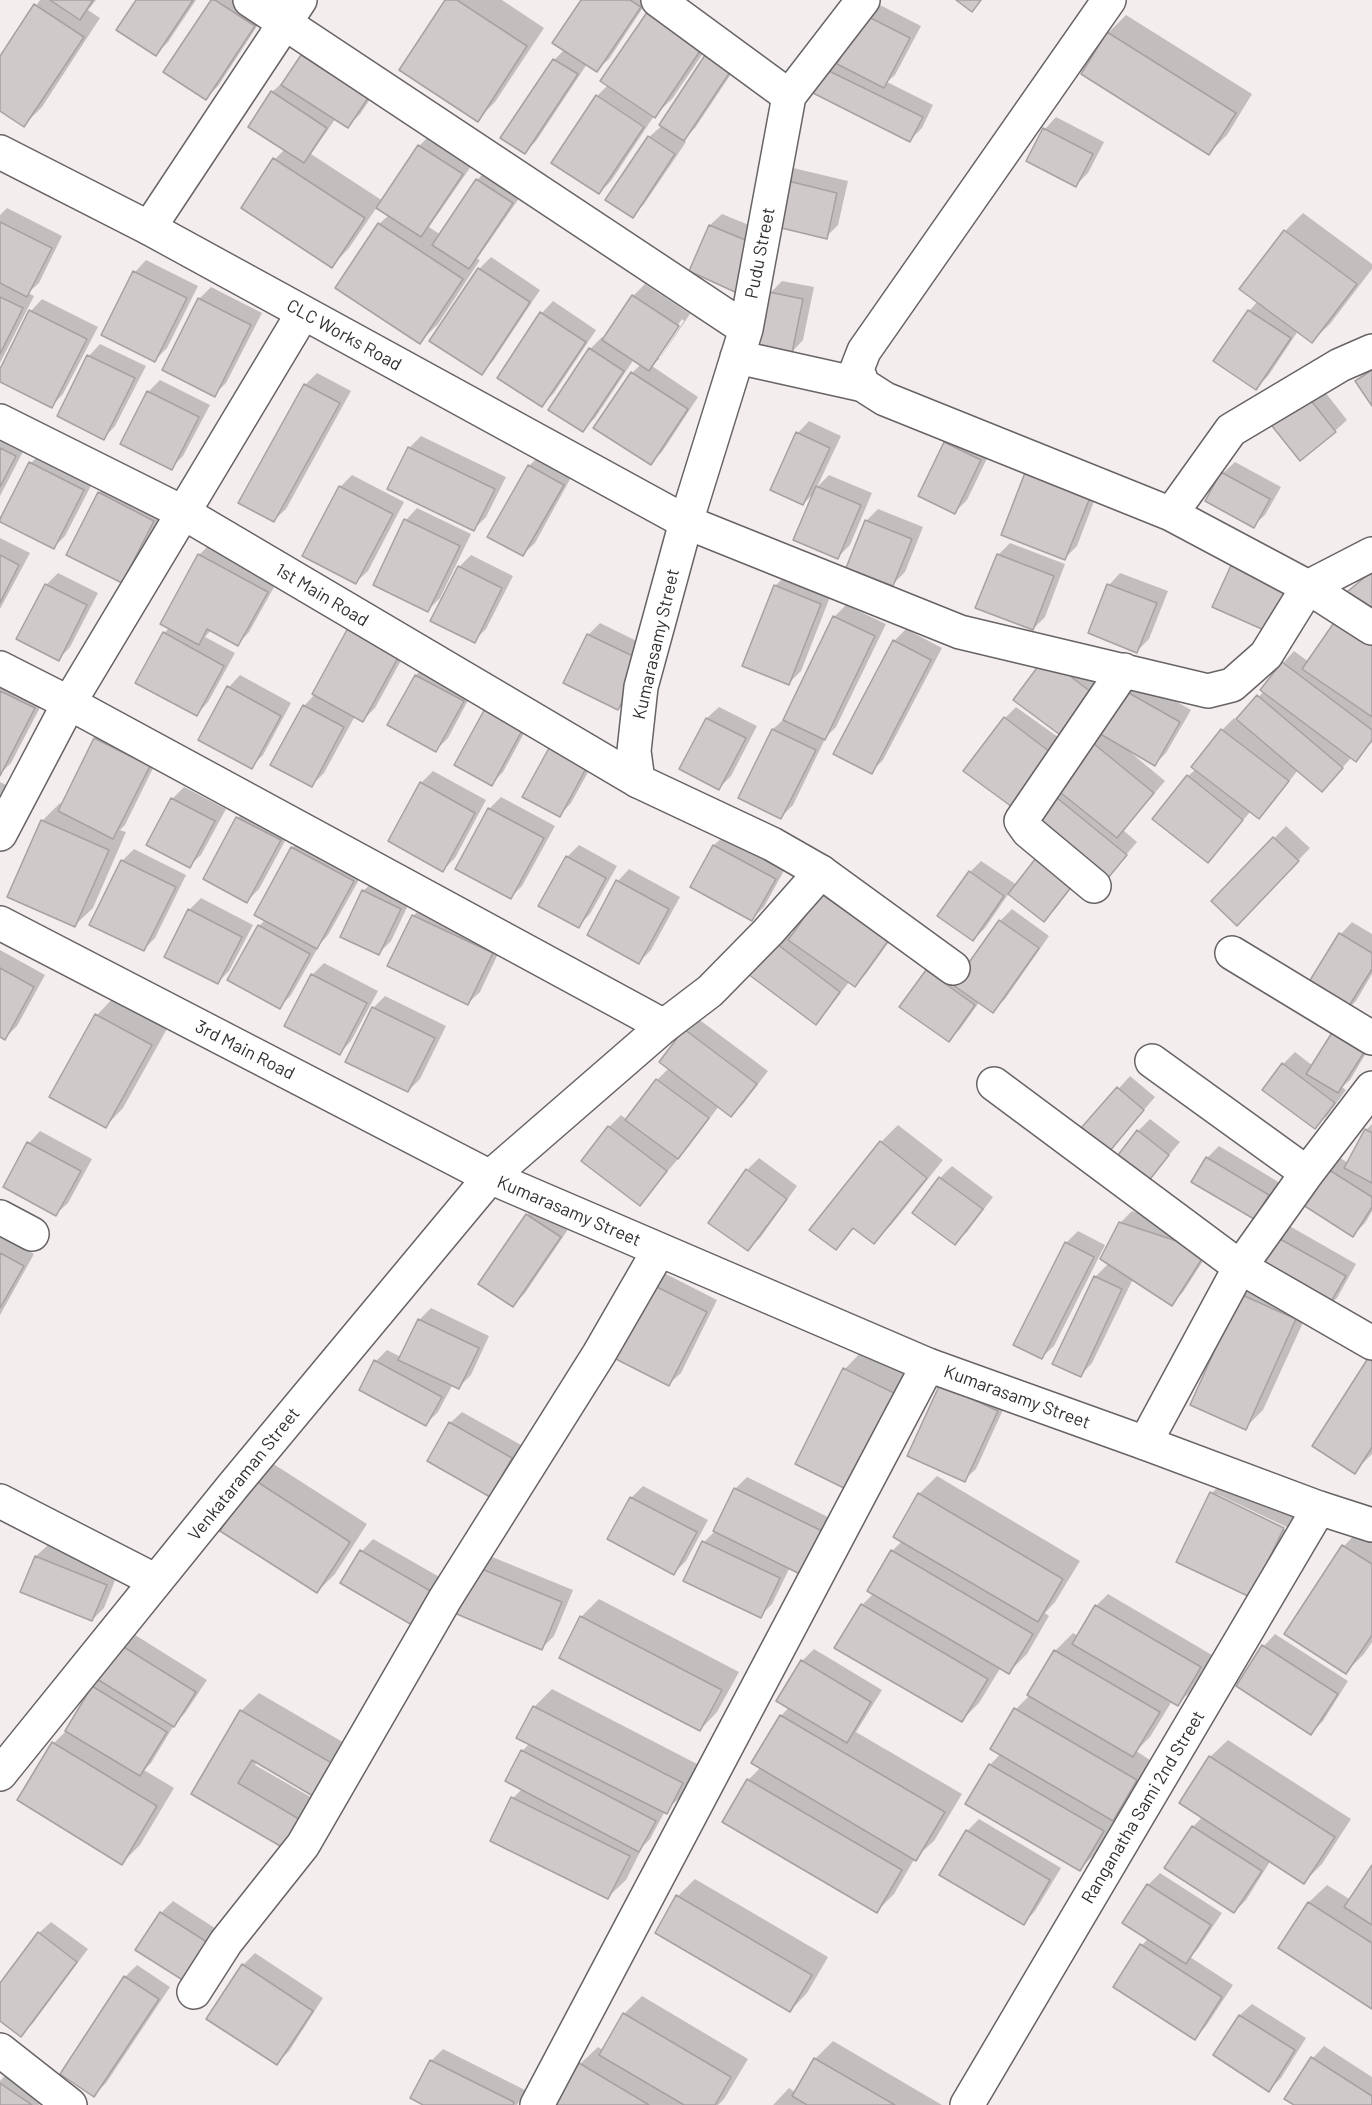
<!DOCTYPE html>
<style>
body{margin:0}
canvas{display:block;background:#f3edee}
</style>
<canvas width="1372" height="2105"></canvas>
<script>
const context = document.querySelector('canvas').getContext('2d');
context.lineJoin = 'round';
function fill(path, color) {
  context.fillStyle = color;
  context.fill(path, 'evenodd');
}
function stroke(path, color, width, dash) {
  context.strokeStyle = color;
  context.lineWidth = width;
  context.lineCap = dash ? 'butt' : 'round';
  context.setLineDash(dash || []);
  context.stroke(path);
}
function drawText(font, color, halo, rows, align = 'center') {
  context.font = font + ' Barlow,sans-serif';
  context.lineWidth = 4.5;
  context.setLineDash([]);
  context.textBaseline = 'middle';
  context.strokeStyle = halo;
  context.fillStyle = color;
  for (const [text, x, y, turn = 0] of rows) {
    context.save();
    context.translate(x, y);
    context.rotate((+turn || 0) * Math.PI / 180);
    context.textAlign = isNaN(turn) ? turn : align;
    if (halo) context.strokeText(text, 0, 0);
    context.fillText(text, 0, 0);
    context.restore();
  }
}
fill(new Path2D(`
 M40 0H96L88 10 100 18 42 107 24 125 0 110V59Z
 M138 0H196L168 42 156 54Z
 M212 0H245L265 14 218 86 206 98Z
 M447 0H502L544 28 495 102 477 120Z
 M582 0H648L609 59 597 70 587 64 536 141 525 152 503 138 554 60 565 49Z
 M876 3 921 26 895 75 887 82 933 105 922 128 910 140 813 92 837 57 841 60Z
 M1126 15 1252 94 1227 135 1209 153 1108 33Z
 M721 27 672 99 654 116 611 181 599 193 597 96 608 85Z
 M314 44 379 86 360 114 348 126 336 118 311 154 383 201 419 146 431 134 474 162 429 227 441 235 477 180 489 168 524 191 477 259 480 260 438 324 420 342 379 224 389 215 377 207 349 248 332 266 243 207 275 159 285 149 272 92 284 81 285 82 303 56Z
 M745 53 695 128 683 140 686 142 644 204 633 216 649 137Z
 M1056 117 1104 142 1088 173 1076 185 1045 129Z
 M793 168 848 181 838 225 826 237 781 180Z
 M7 208 62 236 39 283 28 293 34 296 0 363V215Z
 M1303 213 1372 264V269L1330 324 1312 341 1298 331 1268 376 1256 388 1249 311 1258 301 1242 289 1285 231Z
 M722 214 766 232 691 271 710 225Z
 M491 257 540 290 493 361 481 373 479 269Z
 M146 260 198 286 167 348 155 360 135 272Z
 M782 281 814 287 803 340 792 352 770 293Z
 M645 284 690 314 661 357 652 366 698 397 662 452 650 463 632 373 641 364 634 359 595 418 583 430 590 349 602 337 605 339 633 296ZM682 319 684 321 660 358H656Z
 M211 287 262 313 226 383 214 395 199 299Z
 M42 299 98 327 63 394 52 406 0 381V372L31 311Z
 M553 301 596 330 554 393 542 405V313Z
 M100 344 146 366 115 426 104 438 59 415 89 356Z
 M317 373 351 391 286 509 274 520 240 502 306 384Z
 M160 380 210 405 183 456 171 468 148 392Z
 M1321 387 1347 420 1335 431 1286 414Z
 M809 421 841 436 817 487 829 475 872 493 850 545 838 557 816 491 803 504 798 433Z
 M0 430 27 444 0 496Z
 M957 431 992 448 967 500 955 512 945 443Z
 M421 436 506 477 486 517 474 529 409 448Z
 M43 451 95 478 65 536 53 548 0 521 31 463Z
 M541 454 574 472 535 543 523 554 529 466Z
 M1235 462 1281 487 1265 515 1253 526 1223 473Z
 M352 475 404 502 368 571 356 582 340 487Z
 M111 481 165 509 133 570 122 582 99 493Z
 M1101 483 1077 546 1065 558 1003 534Z
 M417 508 471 534 440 598 428 610 406 520Z
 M878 509 923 527 905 572 893 584 866 521Z
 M0 538 30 553 0 609Z
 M211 543 278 580 249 632 238 644 211 630 205 637 235 653 208 702 197 714 164 633 170 627 199 555Z
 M1010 543 1065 564 1045 617 1033 629 998 555Z
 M471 555 513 576 486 629 474 641 459 567Z
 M1372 570V742L1356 760 1352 757 1333 778 1298 770 1271 805 1259 817 1251 811 1208 861 1188 776 1196 769 1194 767 1222 730 1234 718 1237 721 1264 691 1283 663 1294 651 1309 662 1343 612 1338 602Z
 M58 573 98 593 70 647 59 659 46 585Z
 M1120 573 1168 591 1149 639 1137 651 1109 585Z
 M787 574 832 592 801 671 789 683 775 586Z
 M846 605 886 624 836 727 826 737 793 805 781 817 740 798 773 729 785 718 834 617Z
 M600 623 653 649 630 696 618 708 588 635Z
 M906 629 942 648 883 760 871 772 894 641Z
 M410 644 375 708 363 720 355 716 324 773 312 785 304 706 315 694Z
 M1058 646 1110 685 1079 727Z
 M428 664 474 689 448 738 436 750 416 675Z
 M0 673 46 696 11 763 0 774Z
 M240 675 291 703 263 755 251 767 229 687Z
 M1135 678 1191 710 1166 753 1155 764 1131 751 1130 752 1165 781 1123 830 1137 842 1103 882 1086 869 1056 908 1044 920 1009 893 985 928 973 940 970 872 981 861 1017 885 1040 855 1029 822Z
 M500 694 535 713 503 772 491 784Z
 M719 707 757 726 731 776 719 788 707 718Z
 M1016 707 1069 745 1030 798 1005 718Z
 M107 727 160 754 125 825 120 830 126 832 93 908 75 925 42 821 60 803 62 804 95 739Z
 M567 728 602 747 571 803 560 815Z
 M433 771 486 800 455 858 443 870 421 783Z
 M0 782 14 789 0 815Z
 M184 787 226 809 201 855 189 866 148 844 173 798Z
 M501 797 555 826 522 886 510 898 457 868 489 809Z
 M249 806 292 828 259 889 247 901 205 879 238 818Z
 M1286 826 1310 848 1249 912 1214 901Z
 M726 834 786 867 764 907 752 919 692 886 714 845Z
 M304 836 365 869 328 935 320 944 291 995 280 1007 259 926 266 919 292 848Z
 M579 845 617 866 590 914 578 926 567 857Z
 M134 849 186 875 155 938 143 950 122 861Z
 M629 869 680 897 651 950 639 962 618 881Z
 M375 880 412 897 391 941 379 953 363 891Z
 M834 883 898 929 866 974 854 985 849 982 827 1011 815 1023 750 974 786 930 793 936 822 895Z
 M201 898 253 925 229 971 218 982 189 910Z
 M425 904 504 941 480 992 468 1003 413 916Z
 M1012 909 1049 936 1005 999 993 1011 980 1001 960 1029 949 1040 927 971 938 960 961 976 1000 921Z
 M1352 922 1372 934V974L1356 1001 1344 1013 1306 990 1341 934Z
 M0 950 45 975 17 1026 5 1038 0 1035Z
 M324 963 378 991 351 1041 340 1053 286 1025 312 975Z
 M385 996 446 1026 420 1079 408 1091 373 1008Z
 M114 997 168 1027 123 1108 106 1126 97 1015Z
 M697 1018 768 1071 743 1104 731 1115 719 1106 689 1146 640 1204 609 1127 621 1115 627 1120 657 1080 669 1068 685 1030Z
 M1372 1043 1350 1080 1342 1087 1346 1090 1327 1116 1315 1127 1283 1064 1295 1052 1313 1066Z
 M1130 1076 1155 1097 1120 1138 1083 1128Z
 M1150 1119 1180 1142 1144 1185 1138 1131Z
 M1372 1124V1211L1365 1223 1353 1235 1302 1203 1336 1155 1348 1163 1366 1130Z
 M898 1125 943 1160 892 1224 874 1242 855 1227 835 1248 881 1142Z
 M40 1131 92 1159 68 1203 56 1214 5 1186 29 1143Z
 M1219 1146 1280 1183 1265 1206 1254 1217 1207 1158Z
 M759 1158 797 1186 760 1238 748 1249 747 1170Z
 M952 1166 993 1197 967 1232 955 1243 914 1213 940 1178Z
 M539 1203 571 1225 525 1293 513 1305 527 1215Z
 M1132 1211 1217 1239 1183 1292 1171 1304 1133 1279 1092 1363 1081 1375 1095 1277 1109 1263 1120 1223Z
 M1286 1224 1356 1264 1337 1298 1325 1310 1312 1303 1263 1410 1245 1428 1241 1294 1255 1270Z
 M1078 1231 1105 1245 1054 1346 1042 1357 1066 1243Z
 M0 1235 34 1254 0 1315Z
 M660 1271 717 1300 681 1373 669 1384 648 1283Z
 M431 1308 489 1336 471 1375 459 1387 453 1384 438 1412 426 1424 376 1361 387 1350 401 1357 419 1320Z
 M862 1351 913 1376 865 1471 797 1464 845 1369Z
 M1372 1355V1454L1354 1472Z
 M953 1374 1008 1399 976 1469 964 1480Z
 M462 1412 523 1446 501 1483 489 1495 450 1423Z
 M272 1463 367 1524 335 1574 317 1592 254 1480Z
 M1229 1475 1301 1510 1291 1529 1217 1494V1497L1290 1532 1268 1578 1212 1493Z
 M937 1476 1080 1561 1055 1602 1045 1613 1049 1616 1027 1654 1009 1672 1001 1667 979 1703 962 1720 862 1605 874 1593 892 1551 902 1541 919 1494Z
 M747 1477 832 1519 790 1567 772 1604 760 1616 685 1580 704 1542 715 1531 735 1489Z
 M643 1486 708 1520 686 1561 674 1573 631 1498Z
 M1361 1528 1372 1535V1642L1364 1654 1346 1672 1286 1634 1344 1546Z
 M373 1539 450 1583 430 1615 342 1582 362 1551Z
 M48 1545 118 1573 104 1608 92 1620 22 1591 36 1556Z
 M485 1554 573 1590 554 1636 542 1648 454 1611Z
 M1108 1594 1212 1655 1189 1693 1177 1704 1172 1701 1150 1737 1136 1751 1153 1762 1130 1801 1119 1812 1121 1813 1098 1851 1080 1869 990 1765 1001 1753 1016 1709 1030 1695 1055 1651 1073 1633 1078 1636 1096 1606Z
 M599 1599 739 1672 717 1712 700 1730 581 1617Z
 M132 1633 207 1680 185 1713 176 1722 151 1763 144 1770 174 1788 140 1845 122 1863 54 1743 67 1730 93 1687 100 1679Z
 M1275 1634 1348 1681 1323 1721 1311 1733 1238 1686 1264 1646Z
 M814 1649 882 1690 856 1732 962 1794 934 1841 915 1858 894 1894 877 1911 748 1780 761 1767 781 1716 789 1707 802 1661Z
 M552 1689 699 1765 684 1794 665 1811 650 1839 643 1846 626 1880 608 1897 513 1798 522 1789V1751L530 1743 518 1737 534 1707Z
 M259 1693 353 1748 335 1779 257 1761 255 1765 321 1803 305 1831 193 1794 241 1711Z
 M1228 1740 1351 1819 1322 1864 1304 1882 1271 1860 1246 1900 1234 1912 1193 1827 1203 1816 1210 1757Z
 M979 1819 1061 1868 1035 1911 1024 1923 967 1831Z
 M1372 1868V2008L1280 1948 1309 1902 1327 1885 1351 1900Z
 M1160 1873 1222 1913 1197 1950 1190 1957 1233 1985 1206 2026 1195 2038 1142 1945 1149 1938 1148 1885Z
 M695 1879 828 1957 807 1993 790 2011 678 1896Z
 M173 1901 224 1934 200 1971 137 1949 161 1913Z
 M51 1922 88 1949 33 2023 21 2035 0 2020V1986L39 1933Z
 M255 1953 323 1998 289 2051 277 2063 243 1965Z
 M137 1965 170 1987 106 2083 94 2095 125 1977Z
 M642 1996 748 2059 724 2099 718 2105H556L580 2064 598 2047 603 2050 624 2014Z
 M1252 2004 1306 2038 1281 2078 1269 2090 1215 2055 1240 2015Z
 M833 2041 942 2105H773L789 2088 795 2092 815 2059Z
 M1324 2046 1372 2077V2105H1297L1286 2098 1313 2058Z
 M443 2049 525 2090 517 2105H427L431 2061Z
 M10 2070 46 2095 39 2105H0V2081Z`), '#0003');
const building = new Path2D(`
 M50 0H93L80 20Z
 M136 0H193L156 56 116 30Z
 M211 0H215L255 26 206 100 163 72Z
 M445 0H457L527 46 478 122 399 70Z
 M581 0H630L641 7 597 72 552 43Z
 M956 0H981L972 12Z
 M34 4 84 37 24 127 0 111V56Z
 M650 8 704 45 655 118 600 81Z
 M863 14 910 38 884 88 837 64Z
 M1107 32 1236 113 1209 155 1081 74Z
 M709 49 734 66 684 141 659 125Z
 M301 55 368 98 348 128 281 85Z
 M553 59 578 74 525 154 500 138Z
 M823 68 923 117 910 142 811 92Z
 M271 91 327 128 304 163 248 127Z
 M596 95 644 127 599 194 551 163Z
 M1043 128 1093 154 1076 187 1026 161Z
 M648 136 675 154 633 218 605 200Z
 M418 145 463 174 421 237 376 208Z
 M273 158 365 218 332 268 241 208Z
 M476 179 513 203 469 269 432 245Z
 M780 179 837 193 827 239 769 225Z
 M0 222 52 248 27 297 0 283Z
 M378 223 463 279 420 344 335 288Z
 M709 225 755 244 735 292 689 271Z
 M1284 230 1357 284 1312 343 1239 289Z
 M478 268 530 302 482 375 429 341Z
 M133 271 187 298 155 362 101 335Z
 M769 292 803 299 792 353 758 347Z
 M632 295 679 326 649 371 602 340Z
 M0 297 23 308 0 354Z
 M198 298 251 325 215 397 162 370Z
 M29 310 87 339 52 408 0 382V369Z
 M1248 310 1291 338 1256 390 1213 361Z
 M540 312 586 342 542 407 497 378Z
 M589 348 624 371 583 432 548 410Z
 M87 355 135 378 104 440 57 416Z
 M1372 370V406L1355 381Z
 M631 372 688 409 651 465 593 428Z
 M304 384 340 403 274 522 238 503Z
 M147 391 199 417 172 470 120 444Z
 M1309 398 1336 432 1300 461 1272 426Z
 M796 432 830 448 803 505 770 490Z
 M944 442 981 460 955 514 918 496Z
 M408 447 495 489 474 531 387 489Z
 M0 448 16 456 0 487Z
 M29 462 84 490 54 549 0 522V519Z
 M528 465 564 485 523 556 487 537Z
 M1026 470 1091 495 1065 560 1001 535Z
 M1221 472 1270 499 1254 528 1205 501Z
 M339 486 393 514 356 584 302 556Z
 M816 486 861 505 838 559 793 540Z
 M98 492 154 521 122 583 66 555Z
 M404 519 460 546 428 612 373 585Z
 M865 520 912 539 893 586 846 568Z
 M198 554 268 592 238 646 207 629 199 645 160 624Z
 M997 554 1054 576 1033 630 975 608Z
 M0 555 19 565 0 603Z
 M1233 561 1293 588 1273 634 1212 607Z
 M458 566 502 588 475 643 430 621Z
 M1372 571V624L1335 602Z
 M45 584 87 605 59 661 16 639Z
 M1107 584 1157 603 1137 653 1088 633Z
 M774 585 821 604 789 685 742 666Z
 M1342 611 1372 632V717L1302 669Z
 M833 616 875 636 825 740 783 720Z
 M348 628 399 656 363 722 312 694Z
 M163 632 224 666 197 716 135 683Z
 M587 634 643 661 618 710 563 683Z
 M893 640 931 660 872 774 833 754Z
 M1045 657 1099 698 1067 740 1013 700Z
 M1282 662 1372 730V740L1356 762 1260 690Z
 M415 675 464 701 436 752 387 725Z
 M227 686 281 716 252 769 198 740Z
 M1122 689 1180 722 1155 766 1097 732Z
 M0 691 35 708 0 776Z
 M1257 695 1343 768 1322 792 1236 719Z
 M303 705 344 727 312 787 270 765Z
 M487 705 525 725 492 786 454 765Z
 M1004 717 1058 758 1019 812 963 771Z
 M706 718 746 738 719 790 679 769Z
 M772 729 816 750 781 819 738 798Z
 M1221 729 1289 781 1259 819 1191 767Z
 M94 738 150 766 113 839 58 811Z
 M554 739 591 759 560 817 522 797Z
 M1088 739 1154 793 1117 838 1050 784Z
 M1187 775 1243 820 1208 863 1152 819Z
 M420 782 475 813 443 872 388 841Z
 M1051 793 1127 855 1103 884 1027 823Z
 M171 798 215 821 190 868 146 845Z
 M488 808 544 838 511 899 455 869Z
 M236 817 281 840 247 903 203 879Z
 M41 820 109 850 75 927 7 897Z
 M1273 837 1299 861 1237 926 1211 901Z
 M713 845 776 879 752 921 690 887Z
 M291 847 354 881 317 949 254 915Z
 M1039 854 1075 882 1044 922 1008 894Z
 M566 856 606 878 579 928 538 906Z
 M121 860 176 887 144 951 89 925Z
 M969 871 1004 896 973 941 937 916Z
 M616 880 669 909 639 964 587 935Z
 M362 890 401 909 379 955 340 937Z
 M821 894 888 941 855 987 788 940Z
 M188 909 242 937 218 984 164 957Z
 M412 915 493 953 468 1005 387 966Z
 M999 920 1039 948 993 1013 953 985Z
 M258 925 310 954 280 1009 227 980Z
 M1339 933 1372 953V969L1344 1014 1304 990Z
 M773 941 840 992 816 1025 748 974Z
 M0 968 34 987 5 1040 0 1037Z
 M926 970 975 1005 949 1042 899 1007Z
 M311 974 367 1003 340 1055 284 1026Z
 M372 1007 435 1038 408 1092 345 1062Z
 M95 1014 152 1045 106 1128 49 1097Z
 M684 1029 757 1084 731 1117 659 1062Z
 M1333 1031 1365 1051 1338 1093 1306 1074Z
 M1282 1063 1335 1103 1315 1129 1262 1090Z
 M656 1079 709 1118 678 1159 625 1120Z
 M1117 1087 1144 1110 1109 1152 1081 1128Z
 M608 1126 667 1171 640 1206 581 1161Z
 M1365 1129 1372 1133V1183L1344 1168Z
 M1137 1130 1169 1155 1144 1187 1112 1163Z
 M880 1141 927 1178 874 1244 853 1228 836 1250 809 1230Z
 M27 1142 81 1171 56 1216 3 1187Z
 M1206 1157 1269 1195 1254 1219 1191 1182Z
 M1323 1166 1372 1197V1207L1353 1237 1300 1203Z
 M746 1169 787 1199 748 1251 708 1223Z
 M939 1177 983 1209 955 1245 912 1213Z
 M526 1214 561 1237 513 1307 478 1284Z
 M1119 1222 1207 1251 1172 1306 1100 1259Z
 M1273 1235 1346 1276 1325 1312 1253 1270Z
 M1065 1242 1094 1257 1042 1359 1013 1345Z
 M0 1253 24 1266 0 1308Z
 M1094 1276 1122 1289 1081 1377 1052 1364Z
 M647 1282 707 1312 669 1386 610 1356Z
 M1240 1294 1296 1319 1246 1430 1190 1405Z
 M418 1319 479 1348 459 1389 398 1360Z
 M1372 1352V1447L1355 1474 1312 1446Z
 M374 1360 442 1397 426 1426 359 1390Z
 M843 1368 896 1394 848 1490 795 1464Z
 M940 1384 998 1411 965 1482 907 1456Z
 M449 1422 512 1458 490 1497 427 1461Z
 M253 1479 350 1542 317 1593 220 1531Z
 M734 1488 822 1531 800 1574 713 1531Z
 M1210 1492 1284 1528 1250 1597 1176 1562Z
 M918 1493 1063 1579 1038 1622 893 1537Z
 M630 1497 697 1532 674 1575 607 1539Z
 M702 1541 780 1578 761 1618 683 1581Z
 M1342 1545 1372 1564V1635L1346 1674 1284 1634Z
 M360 1550 439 1596 419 1629 340 1583Z
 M891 1550 1033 1634 1009 1674 867 1591Z
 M35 1556 107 1585 92 1621 20 1592Z
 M472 1565 562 1602 542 1650 452 1612Z
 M861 1604 988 1679 962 1722 834 1648Z
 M1095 1605 1201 1667 1178 1706 1072 1644Z
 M580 1616 722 1690 700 1731 559 1658Z
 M119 1644 196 1692 174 1727 97 1679Z
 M1262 1645 1338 1694 1311 1735 1236 1686Z
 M1054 1650 1160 1712 1133 1757 1027 1695Z
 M801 1660 871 1702 847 1743 776 1701Z
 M92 1686 167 1732 140 1776 65 1731Z
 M533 1706 683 1783 667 1814 516 1738Z
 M1014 1708 1137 1780 1113 1821 990 1749Z
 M240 1710 337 1766 318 1799 252 1760 238 1783 304 1822 287 1850 191 1794Z
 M780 1715 945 1812 916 1861 751 1763Z
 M52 1742 157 1806 122 1865 17 1800Z
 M521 1750 656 1821 639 1852 505 1781Z
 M1209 1756 1335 1837 1304 1884 1179 1803Z
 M989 1764 1104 1831 1080 1871 965 1804Z
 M747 1779 902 1870 877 1913 722 1822Z
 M511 1797 630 1856 608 1899 490 1841Z
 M1192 1826 1262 1871 1234 1913 1164 1868Z
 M966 1830 1050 1880 1024 1925 939 1875Z
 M1372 1865V1925L1344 1907Z
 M1147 1884 1211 1925 1186 1964 1122 1923Z
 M676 1895 812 1975 790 2012 655 1933Z
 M1308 1902 1372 1943V2009L1278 1948Z
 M160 1912 213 1946 189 1984 135 1950Z
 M38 1932 77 1962 21 2037 0 2021V1983Z
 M1140 1944 1222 1997 1195 2040 1113 1987Z
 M242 1964 313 2011 277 2065 206 2019Z
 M124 1976 159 1999 94 2097 60 2074Z
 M623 2013 731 2077 715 2105H684L599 2055Z
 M1239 2015 1295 2050 1269 2092 1213 2055Z
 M1311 2057 1372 2096V2105H1294L1284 2099Z
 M814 2058 895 2105H807L792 2096Z
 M430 2060 514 2102 513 2105H423L410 2098Z
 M579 2063 649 2105H554Z
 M0 2083 32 2105H0Z`);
fill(building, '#cfc9ca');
stroke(building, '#a7a1a2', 1.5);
const minor = new Path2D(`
 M250 0 746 329
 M658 0 789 96
 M863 0 789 96 746 329 686 522 960 632 1208 691 1232 685 1266 655 1308 587 1372 554
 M149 228 300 0
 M737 357 863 385 857 369 864 351 1109 0
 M863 385 885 399 1171 514 1308 587 1372 628
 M0 421 184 513 638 781
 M1171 514 1231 430 1340 365 1372 351
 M0 668 69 703 664 1026
 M0 834 69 703 303 313
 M821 872 953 968
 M1094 886 1028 831 1021 821 1124 670
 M0 923 490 1177 233 1486 0 1774
 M1232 953 1372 1038
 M1152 1061 1307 1173
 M994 1084 1240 1267 1372 1343
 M0 1217 32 1234
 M1145 1443 1240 1267 1307 1173 1372 1088
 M0 1501 156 1581
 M194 1992 226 1942 303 1845 445 1599 599 1354 659 1250
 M0 2050 70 2105
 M537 2105 928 1365
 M967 2105 1319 1508`);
const tertiary = new Path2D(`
 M0 152 149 228 686 522 641 687 634 751 638 781 772 844 821 872 768 932 710 991 664 1026 490 1177 928 1365 1145 1443 1319 1508 1372 1525`);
stroke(minor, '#686364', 36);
stroke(tertiary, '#686364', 36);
stroke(minor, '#fff', 33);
stroke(tertiary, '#fff', 33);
drawText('18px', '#312f2f', '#fff', [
 ["Pudu Street",760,253,-79],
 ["CLC Works Road",344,335,29],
 ["1st Main Road",322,595,31],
 ["Kumarasamy Street",656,644,-77],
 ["3rd Main Road",245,1050,27],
 ["Kumarasamy Street",569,1211,23],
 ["Kumarasamy Street",1017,1397,20],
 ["Venkataraman Street",244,1474,-51],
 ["Ranganatha Sami 2nd Street",1143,1807,-59]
]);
</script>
